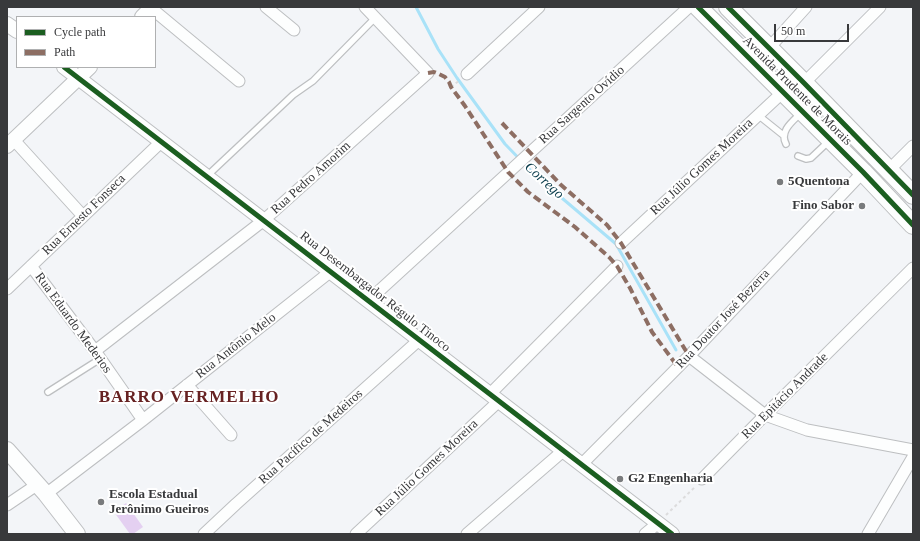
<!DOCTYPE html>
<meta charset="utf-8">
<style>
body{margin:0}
#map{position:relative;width:920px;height:541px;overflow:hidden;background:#f3f5f8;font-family:Georgia,serif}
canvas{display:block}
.frame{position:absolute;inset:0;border:8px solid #38393b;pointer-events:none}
.legend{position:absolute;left:16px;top:16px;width:140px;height:52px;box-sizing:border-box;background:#fff;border:1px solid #afb0b1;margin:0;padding:5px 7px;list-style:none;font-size:12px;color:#38393b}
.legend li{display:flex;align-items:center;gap:8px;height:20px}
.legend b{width:20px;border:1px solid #afb0b1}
.scale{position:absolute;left:774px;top:24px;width:75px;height:18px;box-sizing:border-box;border:2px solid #38393b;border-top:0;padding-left:5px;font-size:12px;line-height:14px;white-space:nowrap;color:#38393b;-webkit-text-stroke:3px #fff;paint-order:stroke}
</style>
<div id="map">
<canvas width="920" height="541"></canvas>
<div class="frame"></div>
<ul class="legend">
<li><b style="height:5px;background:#1b5e20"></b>Cycle path</li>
<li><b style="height:5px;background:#8d6e63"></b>Path</li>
</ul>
<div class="scale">50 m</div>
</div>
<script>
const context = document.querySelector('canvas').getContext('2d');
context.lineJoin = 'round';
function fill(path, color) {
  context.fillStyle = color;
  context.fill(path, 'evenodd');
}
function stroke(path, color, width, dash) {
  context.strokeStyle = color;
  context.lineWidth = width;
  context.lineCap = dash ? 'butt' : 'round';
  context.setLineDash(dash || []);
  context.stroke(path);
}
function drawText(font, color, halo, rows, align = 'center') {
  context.font = font + ' Georgia,serif';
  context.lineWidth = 4;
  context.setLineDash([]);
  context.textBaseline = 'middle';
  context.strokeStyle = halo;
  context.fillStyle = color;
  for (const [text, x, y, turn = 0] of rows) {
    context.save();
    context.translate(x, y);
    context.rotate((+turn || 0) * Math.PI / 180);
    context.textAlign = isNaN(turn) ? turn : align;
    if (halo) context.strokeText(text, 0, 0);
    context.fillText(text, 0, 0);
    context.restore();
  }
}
fill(new Path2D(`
 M126 503 143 527 133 534H130L114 512Z`), '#e4d0f1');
stroke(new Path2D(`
 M416 7 438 49 457 78 505 144 536 176 616 244 676 350`), '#a9e2f8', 3);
const service = new Path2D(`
 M758 115 783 135
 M786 144C779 131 793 121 801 113
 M798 156 806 159 811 158 829 141
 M207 176 293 95 313 81 375 18
 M48 392 100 359`);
const minor = new Path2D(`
 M266 7 294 30
 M151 8 239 81
 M769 48 806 7
 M467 74 539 7
 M804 83 880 7
 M13 139 83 216
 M889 170 913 146
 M621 243 783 92
 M31 266 95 351 143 420
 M7 289 161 142
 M368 301 689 7
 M95 351 264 220 428 73 365 7
 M689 356 765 415 807 430 913 450
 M187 385 231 435
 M490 394 617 266
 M581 465 689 356 863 172
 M702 479 765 415 913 268
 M46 494 143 420 330 272
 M7 505 38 484
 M204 534 236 504 419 340
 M356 534 499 401
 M467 534 563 451
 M645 534 657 524
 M868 534 913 457`);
const tertiary = new Path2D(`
 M142 17 152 7
 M7 24 17 31
 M64 67 672 534
 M7 146 90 67`);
const secondary = new Path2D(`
 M7 450 46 494 77 534`);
const primary = new Path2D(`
 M698 7 863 172 913 225
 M728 7 804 83 913 195`);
stroke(service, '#bdbfc1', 8);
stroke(minor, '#bdbfc1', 13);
stroke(tertiary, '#bdbfc1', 16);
stroke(secondary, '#bdbfc1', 18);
stroke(primary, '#bdbfc1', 20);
stroke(new Path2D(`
 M451 87 460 80
 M666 515 696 486`), '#dcdcdd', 2, [3, 3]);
stroke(service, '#fdfefe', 5.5);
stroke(minor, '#fdfefe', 11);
stroke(tertiary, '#fdfefe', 14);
stroke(secondary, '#fdfefe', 16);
stroke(primary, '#fdfefe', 18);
stroke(new Path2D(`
 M428 73 434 72 439 74 445 77 449 82 451 87 465 106 508 172 528 192 575 227 609 257 617 266 630 288 652 332 678 367
 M502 123 560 184 607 225 621 243 689 356`), '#8d6e63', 4, [8, 4]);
stroke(new Path2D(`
 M698 7 863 172 913 225
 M728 7 804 83 913 195
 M64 67 672 534`), '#1b5e20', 5);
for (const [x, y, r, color] of [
 [780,182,4,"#797b7d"],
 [862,206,4,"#797b7d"],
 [620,479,4,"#797b7d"],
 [101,502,4,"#797b7d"]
]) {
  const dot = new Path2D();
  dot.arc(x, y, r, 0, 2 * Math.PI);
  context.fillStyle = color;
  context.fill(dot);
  stroke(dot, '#fff', 1.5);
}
drawText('13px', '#38393b', '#fff', [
 ["Avenida Prudente de Morais",797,91,45],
 ["Rua Sargento Ovídio",582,105,-42],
 ["Rua Júlio Gomes Moreira",702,167,-43],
 ["Rua Pedro Amorim",311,178,-42],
 ["Rua Ernesto Fonseca",84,215,-44],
 ["Rua Desembargador Régulo Tinoco",375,292,38],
 ["Rua Doutor José Bezerra",723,319,-47],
 ["Rua Eduardo Mederios",73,323,54],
 ["Rua Antônio Melo",236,346,-38],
 ["Rua Epitácio Andrade",785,396,-45],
 ["Rua Pacífico de Medeiros",311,437,-42],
 ["Rua Júlio Gomes Moreira",427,468,-43]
]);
drawText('bold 13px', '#38393b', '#fff', [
 ["5Quentona",788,182],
 ["Fino Sabor",854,206,"right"],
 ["G2 Engenharia",628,479],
 ["Escola Estadual",109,495],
 ["Jerônimo Gueiros",109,510]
], 'left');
drawText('italic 14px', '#053948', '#fff', [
 ["Corrego",544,181,42]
]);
context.letterSpacing = '1px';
drawText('bold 17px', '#672222', '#fff', [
 ["BARRO VERMELHO",189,398]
]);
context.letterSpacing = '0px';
</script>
